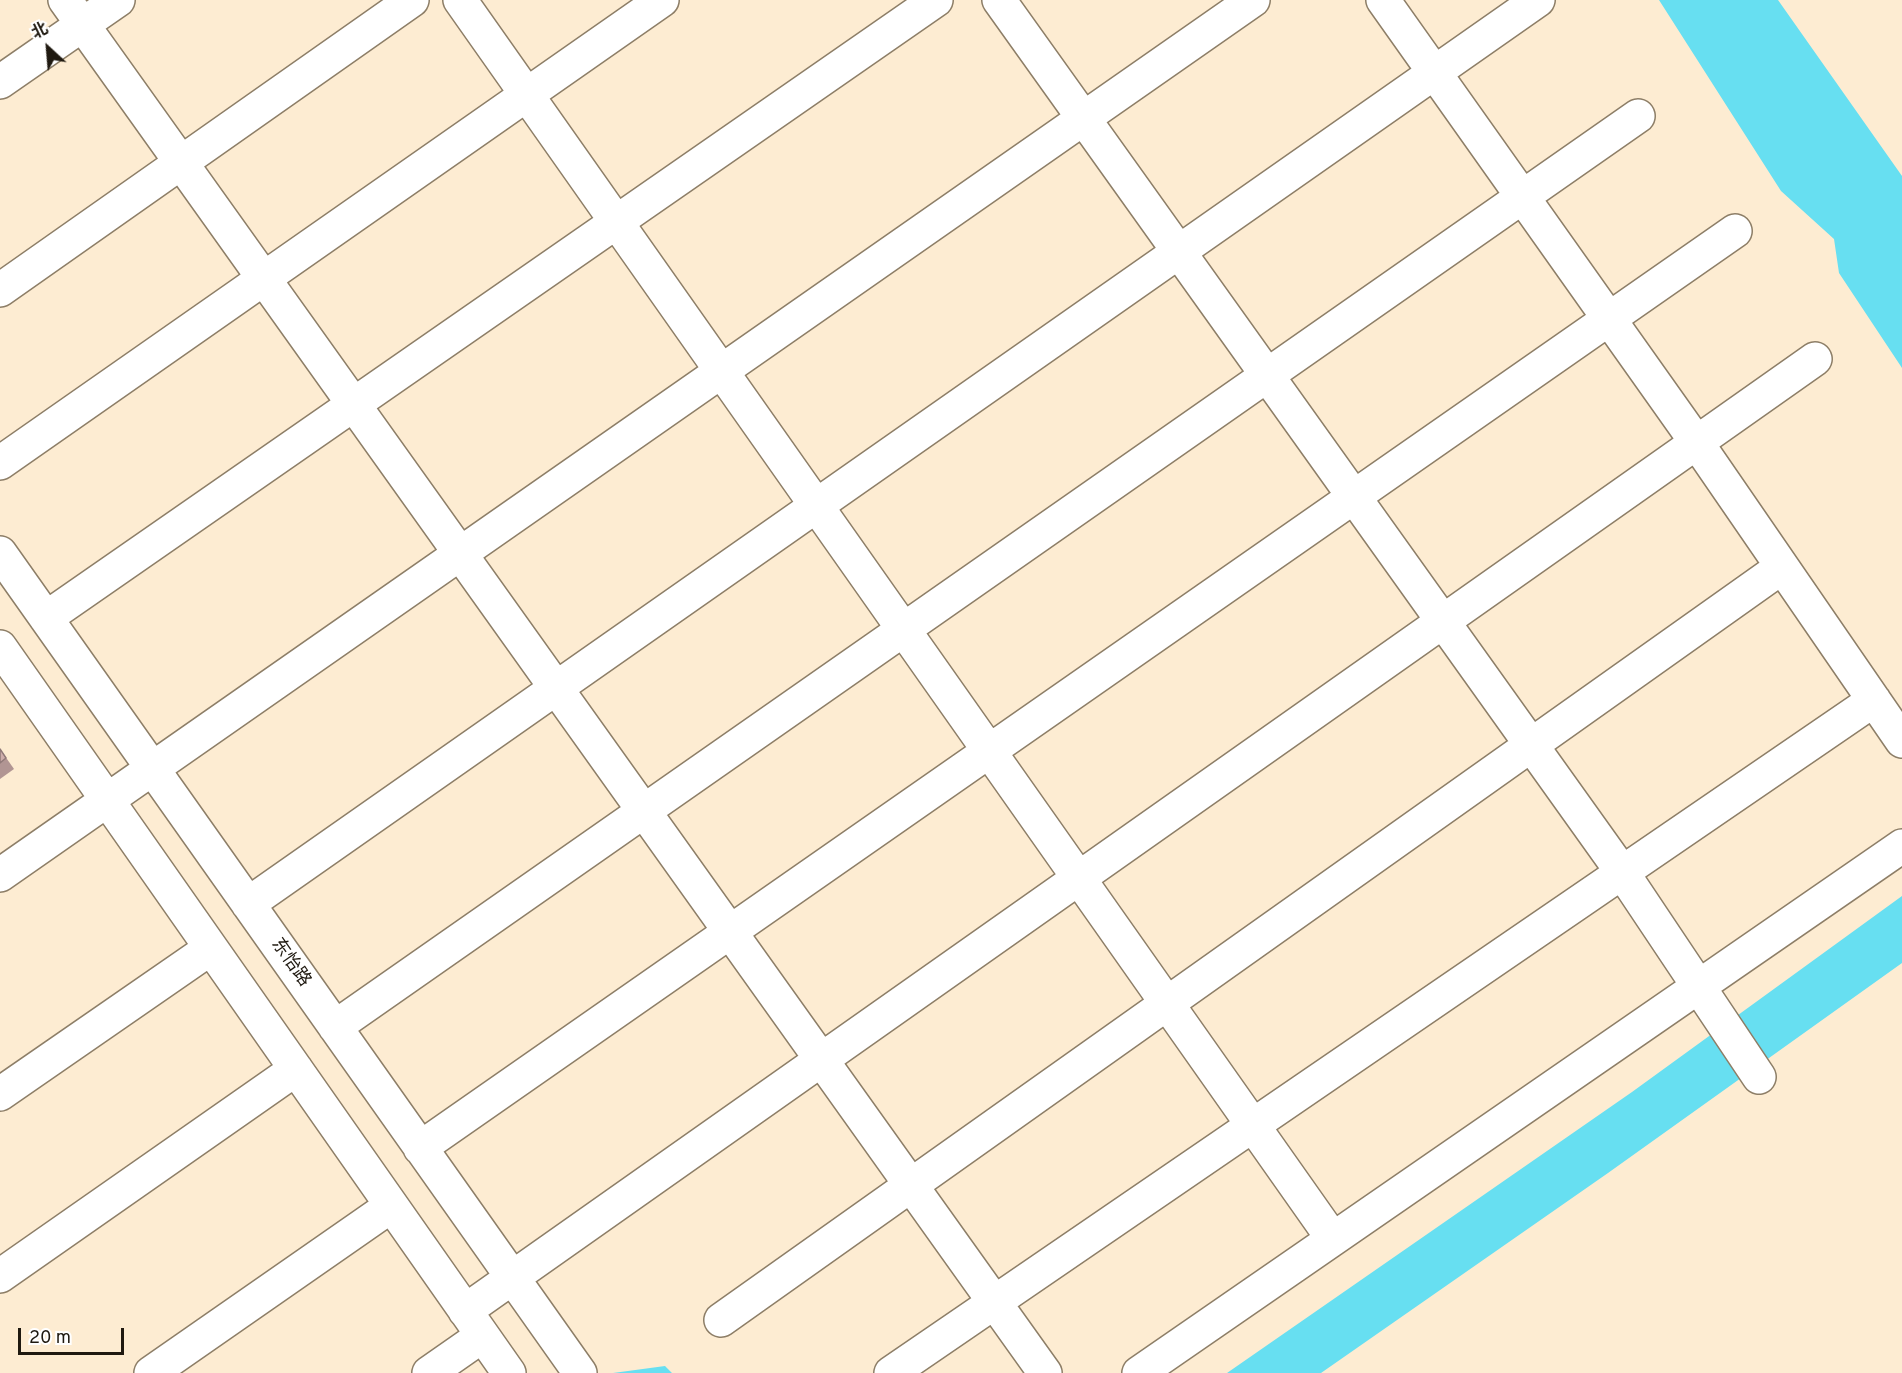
<!DOCTYPE html>
<meta charset="utf-8">
<style>
body{margin:0}
#map{position:relative;width:1902px;height:1373px;overflow:hidden;background:#fdecd2;font-family:Overpass,"Noto Sans SC",sans-serif}
canvas{display:block}
.north{position:absolute;left:18px;top:18px;width:60px;height:60px;-webkit-text-stroke:4px #fff;paint-order:stroke;rotate:334deg;font-size:16px;font-weight:700;line-height:24px;text-align:center;color:#1f1910}
.north::after{content:'';display:block;margin:auto;width:21px;height:27px;background:#1f1910;clip-path:polygon(50% 0,100% 100%,50% 72%,0 100%)}
.scale{position:absolute;left:18px;top:1328px;width:106px;height:27px;box-sizing:border-box;border:3px solid #1f1910;border-top:0;padding-left:8px;font-size:18px;line-height:21px;white-space:nowrap;color:#1f1910;-webkit-text-stroke:4px #fff;paint-order:stroke}
</style>
<div id="map">
<canvas width="1902" height="1373"></canvas>
<div class="north">北</div>
<div class="scale">20 m</div>
</div>
<script>
const context = document.querySelector('canvas').getContext('2d');
context.lineJoin = 'round';
function fill(path, color) {
  context.fillStyle = color;
  context.fill(path, 'evenodd');
}
function stroke(path, color, width, dash) {
  context.strokeStyle = color;
  context.lineWidth = width;
  context.lineCap = dash ? 'butt' : 'round';
  context.setLineDash(dash || []);
  context.stroke(path);
}
function drawText(font, color, halo, rows, align = 'center') {
  context.font = font + ' Overpass,"Noto Sans SC",sans-serif';
  context.lineWidth = 5;
  context.setLineDash([]);
  context.textBaseline = 'middle';
  context.strokeStyle = halo;
  context.fillStyle = color;
  for (const [text, x, y, turn = 0] of rows) {
    context.save();
    context.translate(x, y);
    context.rotate((+turn || 0) * Math.PI / 180);
    context.textAlign = isNaN(turn) ? turn : align;
    if (halo) context.strokeText(text, 0, 0);
    context.fillText(text, 0, 0);
    context.restore();
  }
}
fill(new Path2D(`
 M1659 0H1778L1902 176V368L1839 273 1834 239 1781 191Z
 M1902 896V963L1608 1173 1321 1373H1227L1632 1092Z
 M665 1366 672 1373H613Z`), '#67dff1');
const minor = new Path2D(`
 M65 0 1045 1373
 M460 0 1333 1239
 M999 0 1622 872 1759 1077
 M1383 0 1697 443 1902 741
 M0 82 118 0
 M0 290 412 0
 M0 463 662 0
 M0 553 580 1373
 M46 618 936 0
 M0 647 509 1373
 M0 875 1253 0
 M248 904 1538 0
 M335 1027 1638 116
 M0 1094 211 948
 M420 1148 1735 231
 M0 1276 296 1069
 M465 1311 1815 359
 M721 1320 1782 567
 M151 1373 391 1206
 M429 1373 482 1336
 M891 1373 1874 700
 M1139 1373 1902 846`);
stroke(minor, '#8d7e67', 36);
stroke(minor, '#fff', 33);
fill(new Path2D(`
 M0 749 14 769 0 779Z`), '#b19593');
const building = new Path2D(`
 M0 749 6 758 0 763Z`);
fill(building, '#ceadab');
stroke(building, '#907978', 1.5);
drawText('18px', '#1f1910', '#fff', [
 ["东怡路",290,963,55]
]);
</script>
